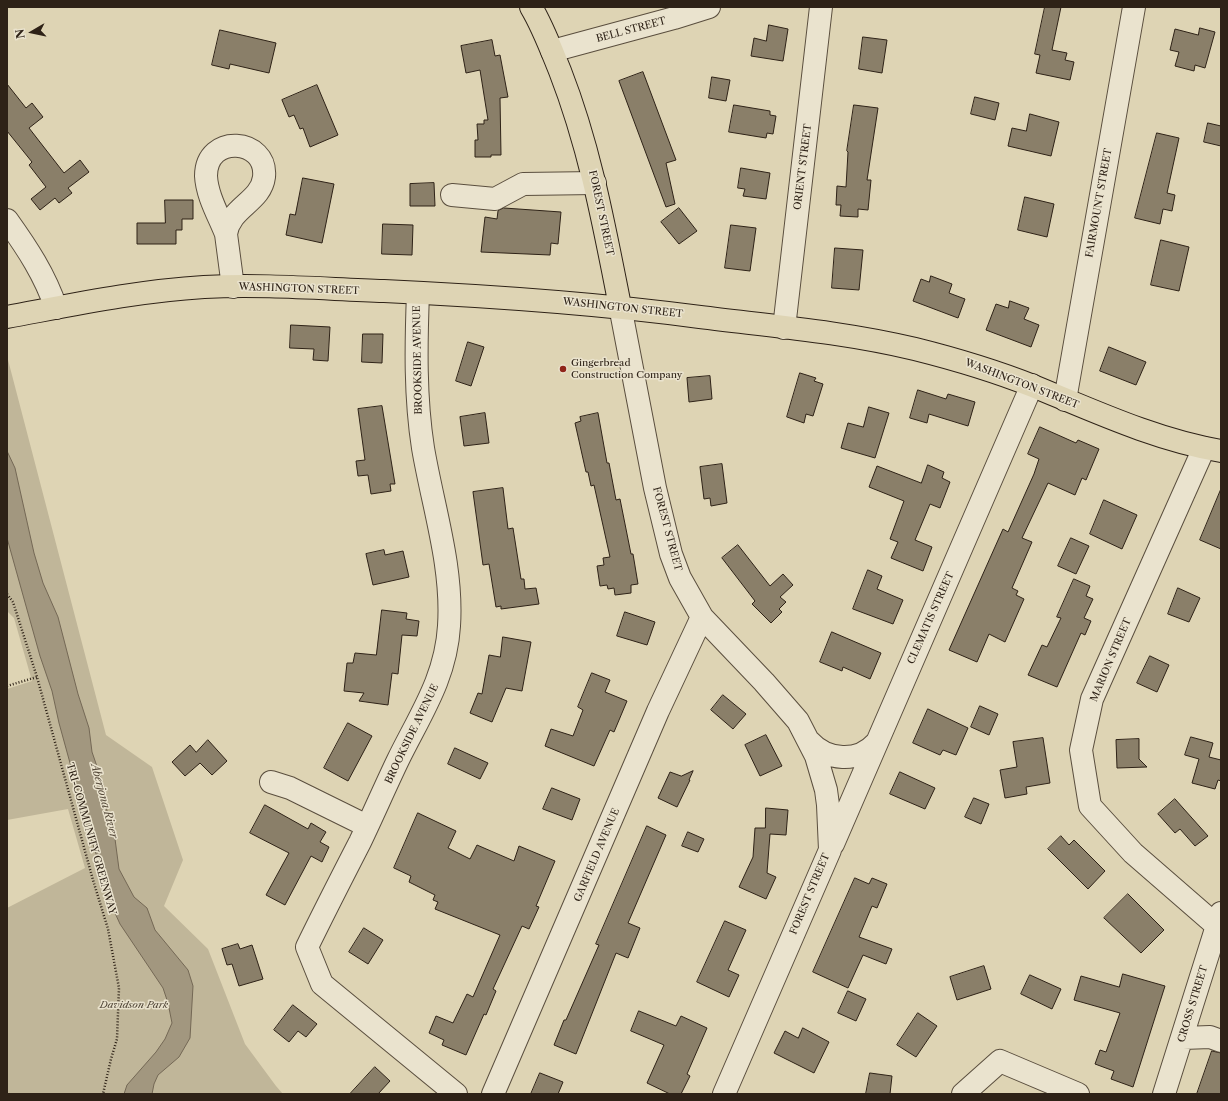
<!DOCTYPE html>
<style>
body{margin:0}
#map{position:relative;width:1228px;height:1101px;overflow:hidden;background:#ded4b4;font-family:"Libre Caslon Text",serif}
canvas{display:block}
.frame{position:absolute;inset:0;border:8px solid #2e2217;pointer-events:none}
.north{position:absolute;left:12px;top:12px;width:40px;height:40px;-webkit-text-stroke:3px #eae3ce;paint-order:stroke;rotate:261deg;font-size:11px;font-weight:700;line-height:16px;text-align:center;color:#2e2217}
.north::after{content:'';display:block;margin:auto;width:14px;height:18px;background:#2e2217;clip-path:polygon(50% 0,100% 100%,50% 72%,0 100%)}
</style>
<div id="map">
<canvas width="1228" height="1101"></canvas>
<div class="frame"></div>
<div class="north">N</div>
</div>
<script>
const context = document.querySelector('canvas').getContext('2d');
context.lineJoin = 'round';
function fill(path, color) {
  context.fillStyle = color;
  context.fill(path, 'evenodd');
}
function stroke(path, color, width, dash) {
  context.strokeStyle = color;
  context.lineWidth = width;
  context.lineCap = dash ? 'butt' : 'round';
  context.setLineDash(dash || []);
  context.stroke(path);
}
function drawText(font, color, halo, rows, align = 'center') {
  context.font = font + ' "Libre Caslon Text",serif';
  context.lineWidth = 3;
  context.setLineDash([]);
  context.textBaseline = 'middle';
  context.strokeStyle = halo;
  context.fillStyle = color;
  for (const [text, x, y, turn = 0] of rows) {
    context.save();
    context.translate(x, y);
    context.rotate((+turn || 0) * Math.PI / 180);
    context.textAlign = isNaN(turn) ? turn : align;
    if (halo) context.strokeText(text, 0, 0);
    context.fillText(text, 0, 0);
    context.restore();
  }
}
fill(new Path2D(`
 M7 356 106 735 152 767 183 860 164 906 208 949 245 1044 276 1086 283 1094H7V908L85 868 68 809 7 820V689L32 681 14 618 7 611Z`), '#c0b699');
const water = new Path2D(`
 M7 451 15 468 34 553 43 583 58 617 78 694 89 728 92 752 103 784 106 807 115 839 119 869 134 897 147 908 155 930 188 970 193 986 190 1038 179 1057 158 1075 154 1084 152 1094H124L127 1085 156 1052 165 1039 172 1023 168 1003 163 988 120 924 115 913 89 832 59 723 52 691 40 656 7 538Z`);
fill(water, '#a2977f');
stroke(water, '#746855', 1);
const building = new Path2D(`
 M1045 7H1061L1052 50 1067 53 1065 60 1074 62 1070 80 1036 73 1040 55 1035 54Z
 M769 25 788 29 783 61 751 56 754 38 766 41Z
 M1200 28 1215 32 1205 68 1195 65 1194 71 1175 66 1179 52 1170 50 1175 29 1198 35Z
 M220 30 276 43 269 73 230 64 229 69 212 65Z
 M863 37 887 40 882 73 859 69Z
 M492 40 495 56 500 55 508 97 500 98 501 155H491V157H475V140H478L477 124H484V120H488L480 70 466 73 461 46Z
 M643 72 676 160 666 163 675 204 666 207 619 81Z
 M712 77 730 80 726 101 709 98Z
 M7 84 26 108 32 103 43 117 29 128 64 173 80 160 89 172 68 188 72 193 59 203 55 198 40 210 31 199 46 187 29 165 32 162 7 131Z
 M317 85 338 135 310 147 303 128 300 129 294 115 289 117 282 100Z
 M975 97 999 103 995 120 971 114Z
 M734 105 770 111V115L776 116 773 134 767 133 766 138 729 132Z
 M854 105 878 108 867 180H871L868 210 858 209V217L840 216 841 205H836L837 186 846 187 848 152 847 151Z
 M1030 114 1059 122 1051 156 1008 146 1012 128 1026 131Z
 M1208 123 1221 126V146L1204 142Z
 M1157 133 1179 138 1167 193 1175 195 1172 211 1163 209 1160 224 1135 218Z
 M741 168 770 173 766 199 743 196 745 189 738 188Z
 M303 178 334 184 322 243 286 235 290 214 295 215Z
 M434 183 435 206H410V184Z
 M1025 197 1054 204 1047 237 1018 230Z
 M165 200H193V219H182V230H176V244H137V223H165Z
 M504 208 561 212 558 244 551 243 550 255 481 252 485 217 497 219 498 211Z
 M679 208 697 231 679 244 661 222Z
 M383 224 413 225 412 255 382 254Z
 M731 225 756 228 750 271 725 268Z
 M1161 240 1189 247 1179 291 1151 285Z
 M835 248 863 250 859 290 832 288Z
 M931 276 952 284 949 293 965 299 958 318 913 301 921 279 929 282Z
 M1010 301 1029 308 1024 319 1039 325 1031 347 986 330 996 304 1008 308Z
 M291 325 330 327 328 361 313 360 314 349 290 348Z
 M363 334H383L382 363 362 362Z
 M468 342 484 347 471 386 456 381Z
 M1109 347 1146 362 1136 385 1100 371Z
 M800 373 816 378 814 381 823 384 813 416 806 414 804 423 787 417Z
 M710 376 712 399 689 402 687 378Z
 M918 390 946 399 948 394 975 402 968 426 929 414 927 423 910 418Z
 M382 406 395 484H390L391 491 371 494 368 475 358 476 356 461 365 460 358 409Z
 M869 407 889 413 875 458 841 448 848 423 863 427Z
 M485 413 489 443 464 446 460 417Z
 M598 413 607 463H609L616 500 620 499 631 554H633L638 584 631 585V593L615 595 614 588 608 589 607 585 600 586 597 566 604 565 603 558 610 557 594 485 591 486 588 472H586L575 423 581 421 580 417Z
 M1040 427 1076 443 1078 440 1099 449 1086 480 1082 478 1075 495 1048 483 1022 538 1032 542 1012 588 1018 591 1016 595 1024 599 1005 642 989 634 977 662 949 650 1003 529 1008 532 1034 474 1039 459 1028 454Z
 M722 464 727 503 711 506 710 498 704 499 700 467Z
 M928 465 944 472 942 478 950 482 940 508 930 504 915 540 932 547 923 571 891 558 898 542 890 539 904 501 869 487 877 466 921 483Z
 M503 488 508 529 513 528 521 579H524L525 589 536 588 539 604 501 609V606L496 607 489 564 483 565 473 492Z
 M1221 489V549L1200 540Z
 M1104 500 1137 515 1122 549 1090 534Z
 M1071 538 1089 546 1076 574 1058 566Z
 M738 545 770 586 783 574 793 585 780 597 786 602 779 609 782 612 771 623 752 604 755 601 722 558Z
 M384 550 385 555 403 551 409 577 373 585 366 554Z
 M868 570 882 576 877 589 903 600 893 624 853 609Z
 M1074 579 1090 586 1086 596 1093 599 1084 618 1091 621 1085 635 1081 633 1057 687 1028 675 1042 645 1047 647 1061 618 1057 617Z
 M1178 588 1200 598 1189 622 1168 614Z
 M382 610 407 613 406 619 419 621 417 636 402 635 398 674 392 673 388 705 359 701 364 693 344 691 347 663H353L355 653 376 655Z
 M625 612 655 622 647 645 617 636Z
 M832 632 881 653 870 679 843 667 842 671 820 662Z
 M503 637 531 642 522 691 506 688 492 722 470 713 478 693 482 694 489 655 500 657Z
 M1150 656 1169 665 1157 692 1137 683Z
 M592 673 610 680 605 692 627 701 614 732 610 730 594 766 545 746 551 729 573 736 583 710 578 707Z
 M723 695 746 714 733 729 711 710Z
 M980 706 998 714 989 735 971 727Z
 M928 709 968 728 956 755 943 750 940 755 913 743Z
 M348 723 372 736 348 781 324 768Z
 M766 735 782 766 760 776 745 745Z
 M1191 737 1213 743 1209 757 1221 760V781L1218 780 1215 789 1192 783 1199 759 1185 755Z
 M1043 738 1050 783 1026 787 1027 794 1005 798 1000 770 1017 767 1013 742Z
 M1139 739V759L1147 767 1117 768 1116 740Z
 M208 740 227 761 212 775 200 763 185 776 172 762 190 745 196 752Z
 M455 748 488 763 480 779 448 764Z
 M693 771 689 780H690L677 807 658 798 670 772 681 776Z
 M900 772 935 788 925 809 890 794Z
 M552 788 580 799 572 820 543 809Z
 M974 798 989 804 981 824 965 817Z
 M1175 799 1208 836 1195 846 1180 829 1175 833 1158 814Z
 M265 805 308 829 311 823 326 832 320 842 329 847 322 862 311 856 285 905 266 895 289 853 250 833Z
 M766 808 788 810 786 835 770 834 767 873 776 877 766 899 739 887 753 857 755 828H765Z
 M418 813 456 831 448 848 470 859 477 845 514 861 519 846 555 861 536 906 539 907 529 929 522 926 493 989 496 991 486 1015 484 1014 466 1055 442 1045 444 1040 429 1033 436 1016 453 1023 467 994 473 997 500 935 435 909 438 902 433 900 435 895 409 882 411 876 394 868Z
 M647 826 666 835 628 923 640 928 628 958 616 953 576 1054 554 1045 564 1020H566L599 945 596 944Z
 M688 832 704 839 698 852 682 846Z
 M1061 836 1069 845 1074 840 1105 871 1088 889 1048 849Z
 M855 878 869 884 872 878 887 884 877 908 872 906 859 937 892 949 886 964 863 955 848 988 813 972Z
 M1128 894 1164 930 1141 953 1104 918Z
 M725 921 746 930 728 970 739 975 729 997 697 982Z
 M364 928 383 940 368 964 349 952Z
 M238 944 240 949 252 945 263 979 239 986 232 964 227 965 222 949Z
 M984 966 991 989 957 1000 950 977Z
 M1123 974 1165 986 1133 1087 1111 1079 1114 1071 1095 1064 1100 1050 1106 1052 1120 1013 1074 1000 1081 976 1119 987Z
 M1030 975 1061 989 1052 1009 1021 994Z
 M848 991 866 999 856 1021 838 1013Z
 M293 1005 317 1024 306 1037 298 1031 289 1042 274 1030Z
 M639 1011 676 1026 681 1016 707 1028 687 1074 690 1076 681 1094H670L647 1083 664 1045 631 1031Z
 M918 1013 937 1026 916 1057 897 1045Z
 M803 1028 829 1042 814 1073 774 1053 785 1031 798 1038Z
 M1212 1051 1221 1053V1094H1197Z
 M375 1067 390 1081 378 1094H350Z
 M540 1073 563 1082 558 1094H531Z
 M870 1073 892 1076 890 1094H866Z`);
fill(building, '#8a7f69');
stroke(building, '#2e2217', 1);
const minor = new Path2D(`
 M552 51 674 18 709 7
 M452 195 495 199 523 184 595 183
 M7 220C27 248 45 275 56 308
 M226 234C219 216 207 196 206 176 206 133 268 138 264 177 261 202 230 207 226 234L233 287
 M418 293C416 345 415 397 423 448 433 507 453 566 449 626 446 678 420 715 398 760 385 787 373 815 360 842 342 877 324 912 307 947L322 984 456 1094
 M620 306 655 488 671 554 680 578 702 617 764 682 798 721 816 756 826 790 828 805 830 850 724 1094
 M784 328 821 7
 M1065 400 1134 7
 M1204 448 1092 699 1081 750 1090 806 1133 853 1217 926
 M809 741C827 761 858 763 876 743
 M271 782 290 788 367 826
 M833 844 1032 385
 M1183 1038 1210 1037 1221 1041
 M493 1094 658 711 702 617
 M963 1094 1000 1061 1078 1094
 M1164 1094 1221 913`);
const major = new Path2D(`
 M531 7C543 27 551 49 560 71 590 148 604 225 620 306
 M7 317C72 305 137 291 204 287 264 284 324 289 384 291 490 296 595 303 700 317 771 326 844 332 915 349 955 359 995 371 1033 386 1094 411 1156 440 1221 451`);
stroke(minor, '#5a4e3e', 24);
stroke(major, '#2e2217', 24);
stroke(new Path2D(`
 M7 594 13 602 37 677 93 880 108 929 119 988 117 1039 111 1059 103 1094
 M7 686 37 677`), '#2e2217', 2.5, [1, 2]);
stroke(minor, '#eae3ce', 22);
stroke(major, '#ded4b4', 22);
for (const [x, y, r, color] of [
 [563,369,4,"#8f2418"]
]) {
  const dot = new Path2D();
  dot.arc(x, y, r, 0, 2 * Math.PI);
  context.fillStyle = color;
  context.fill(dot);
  stroke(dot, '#eae3ce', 1.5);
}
drawText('10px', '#2e2217', '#eae3ce', [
 ["BELL STREET",631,30,-15],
 ["ORIENT STREET",803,167,-83],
 ["FAIRMOUNT STREET",1099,203,-80],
 ["FOREST STREET",601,213,78],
 ["WASHINGTON STREET",299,289,2],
 ["WASHINGTON STREET",623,308,6],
 ["BROOKSIDE AVENUE",418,360,-91],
 ["WASHINGTON STREET",1022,384,21],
 ["FOREST STREET",667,529,75],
 ["CLEMATIS STREET",931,618,-66],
 ["MARION STREET",1111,660,-67],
 ["BROOKSIDE AVENUE",412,734,-64],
 ["TRI-COMMUNITY GREENWAY",91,839,74],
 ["GARFIELD AVENUE",597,855,-67],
 ["FOREST STREET",810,894,-67],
 ["CROSS STREET",1193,1004,-73]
]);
drawText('10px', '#2e2217', '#eae3ce', [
 ["Gingerbread",571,363],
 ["Construction Company",571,375]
], 'left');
drawText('italic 10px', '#524738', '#eae3ce', [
 ["Davidson Park",134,1005]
]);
drawText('italic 11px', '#574b3b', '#eae3ce', [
 ["Aberjona River",104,801,75]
]);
</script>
